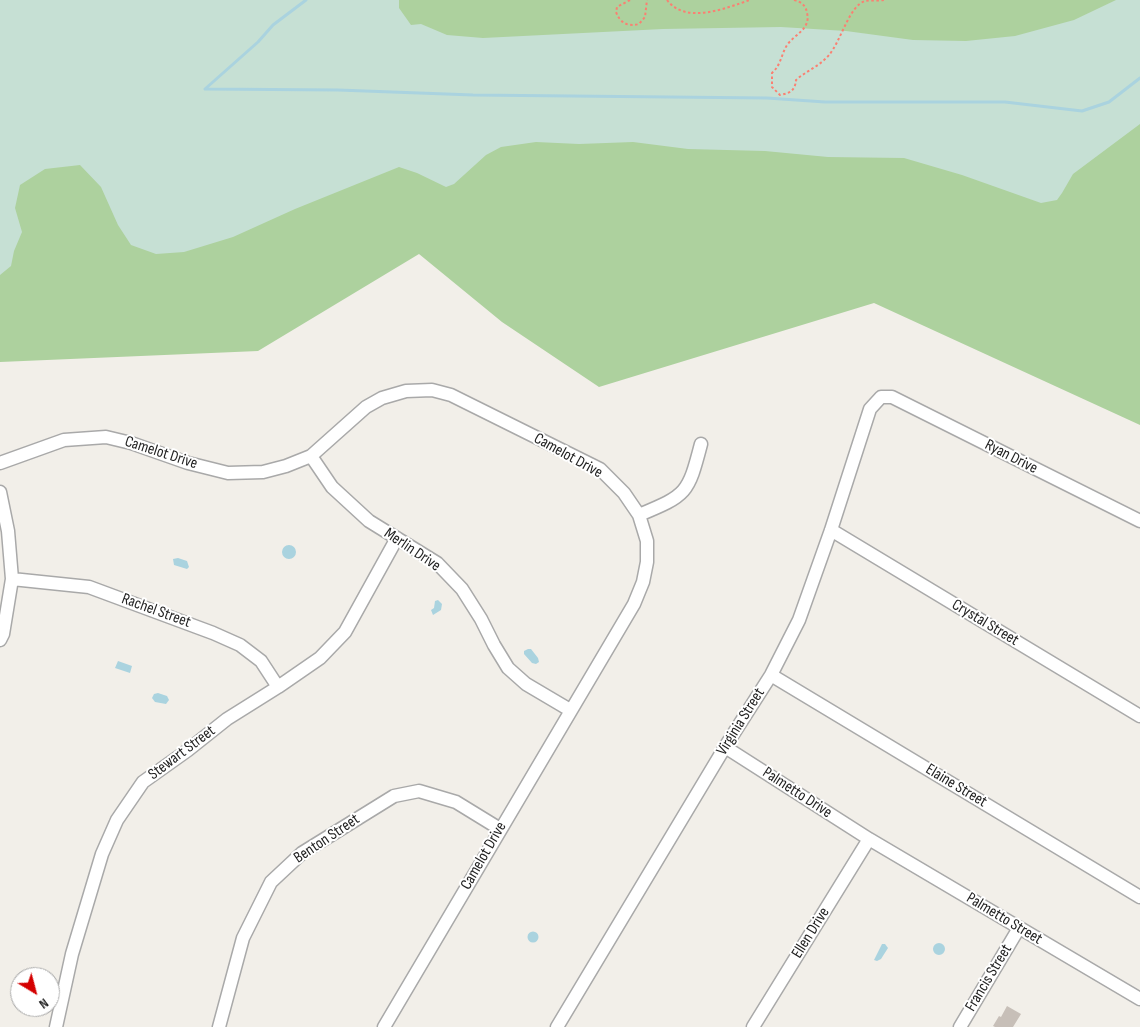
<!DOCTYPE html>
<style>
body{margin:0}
#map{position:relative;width:1140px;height:1027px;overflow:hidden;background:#f2efe9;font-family:"Sofia Sans Condensed",sans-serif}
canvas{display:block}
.north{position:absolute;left:10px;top:967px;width:50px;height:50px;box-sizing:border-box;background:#fff;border:1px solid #a7a7a7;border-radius:50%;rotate:143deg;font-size:14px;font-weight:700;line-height:20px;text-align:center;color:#222}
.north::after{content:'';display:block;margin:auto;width:18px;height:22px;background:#d40000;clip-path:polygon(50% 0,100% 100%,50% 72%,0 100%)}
</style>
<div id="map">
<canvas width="1140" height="1027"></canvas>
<div class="north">N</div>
</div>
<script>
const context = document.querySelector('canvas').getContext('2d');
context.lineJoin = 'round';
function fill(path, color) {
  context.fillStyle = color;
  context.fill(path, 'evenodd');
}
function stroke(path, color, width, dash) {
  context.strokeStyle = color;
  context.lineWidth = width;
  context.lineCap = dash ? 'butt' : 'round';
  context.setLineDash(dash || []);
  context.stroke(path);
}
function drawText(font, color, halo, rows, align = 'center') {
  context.font = font + ' "Sofia Sans Condensed",sans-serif';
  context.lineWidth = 4;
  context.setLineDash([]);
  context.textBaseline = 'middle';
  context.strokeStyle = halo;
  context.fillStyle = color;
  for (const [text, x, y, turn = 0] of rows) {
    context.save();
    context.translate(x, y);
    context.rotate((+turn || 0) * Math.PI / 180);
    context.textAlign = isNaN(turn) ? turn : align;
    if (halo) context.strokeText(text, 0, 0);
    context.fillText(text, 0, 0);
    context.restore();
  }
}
fill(new Path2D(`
 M0 0H1140V425L874 303 599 387 502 322 419 254 258 351 0 362Z`), '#add19e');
fill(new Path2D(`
 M0 0H399V8L411 25 421 24 447 35 483 38 663 29 781 27 846 31 913 40 966 41 1015 36 1074 20 1116 0H1140V124L1073 174 1062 193 1057 200 1041 203 962 175 904 158 828 157 765 151 688 149 633 142 579 144 536 142 501 147 486 155 454 184 446 187 417 173 399 167 295 209 233 237 184 252 156 254 131 245 118 225 101 187 80 165 45 169 20 185 15 208 22 232 14 251 11 266 0 275Z`), '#c6e0d4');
fill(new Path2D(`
 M282 552a7 7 0 1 1 14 0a7 7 0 1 1-14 0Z
 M178 558 187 561 189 567 187 569 174 565 173 559Z
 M438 600 442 604 441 610 433 615 431 610 434 608 435 601Z
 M528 649H531L538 658 539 662 536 664 532 663 524 654V651Z
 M118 661 132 666 130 673 115 668Z
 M158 693 167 696 169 700 166 704 155 702 152 698 154 694Z
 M527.5 937a5.5 5.5 0 1 1 11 0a5.5 5.5 0 1 1-11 0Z
 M933 949a6 6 0 1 1 12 0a6 6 0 1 1-12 0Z
 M882 944H885L888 948 881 959 877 961 874 960Z`), '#aad3df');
stroke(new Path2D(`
 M306 0 273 25 258 42 205 89 338 90 473 95 767 98 825 102H1005L1082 111 1109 102 1140 78`), '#aad3df', 3);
fill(new Path2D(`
 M1007 1006 1021 1014 1013 1027H995L993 1026 999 1016 1001 1017Z`), '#c7bfb8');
const street = new Path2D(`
 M311 456 332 487 369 521 437 563 462 589 481 619 494 645 508 668 526 684 570 710
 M0 463 64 440 106 437 131 443 188 463 228 473 263 472 286 466 311 456 366 407 382 398 406 391 432 390 451 395 600 469 624 493 639 515 647 541V562L643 582 634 604 384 1027
 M0 492 8 531 12 579 3 634 0 640
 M639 515C687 495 688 494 701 444
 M831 530 1140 716
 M12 579 89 587 213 633 240 645 261 661 278 687
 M771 675 1140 897
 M725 747 869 839 1140 999
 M56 1027 72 954 102 854 117 820 143 782 188 750 227 719 278 687 320 658 345 632 397 538
 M219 1027 243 938 271 882 302 853 394 796 419 791 456 802 500 829
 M557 1027 725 747 771 675 799 620 831 530 870 409 881 397H892L1140 521
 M753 1027 869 839
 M960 1027 1019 928`);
stroke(street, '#a9a9a9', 15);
stroke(new Path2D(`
 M630 0 617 7 616 12C620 23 628 27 639 24L645 17 647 0
 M667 0C686 25 726 8 750 0
 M794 0C802 2 806 6 807 13 811 29 795 34 787 45 781 55 781 65 772 73V87L780 95C790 93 795 91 796 80 806 71 820 66 829 55 841 41 849 6 865 1 871 0 878 1 884 0`), '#fa8072', 2, [2.5, 2.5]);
stroke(street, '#fff', 12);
drawText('16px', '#222', '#fff', [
 ["Camelot Drive",161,453,18],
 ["Camelot Drive",568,456,29],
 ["Ryan Drive",1011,457,27],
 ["Merlin Drive",412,550,34],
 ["Rachel Street",156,611,20],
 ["Crystal Street",985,623,31],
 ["Virginia Street",741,722,-58],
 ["Stewart Street",182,753,-37],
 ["Elaine Street",956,786,31],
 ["Palmetto Drive",797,793,33],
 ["Benton Street",327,839,-34],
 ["Camelot Drive",484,856,-60],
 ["Palmetto Street",1004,919,31],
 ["Ellen Drive",811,933,-58],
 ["Francis Street",989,978,-59]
]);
</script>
